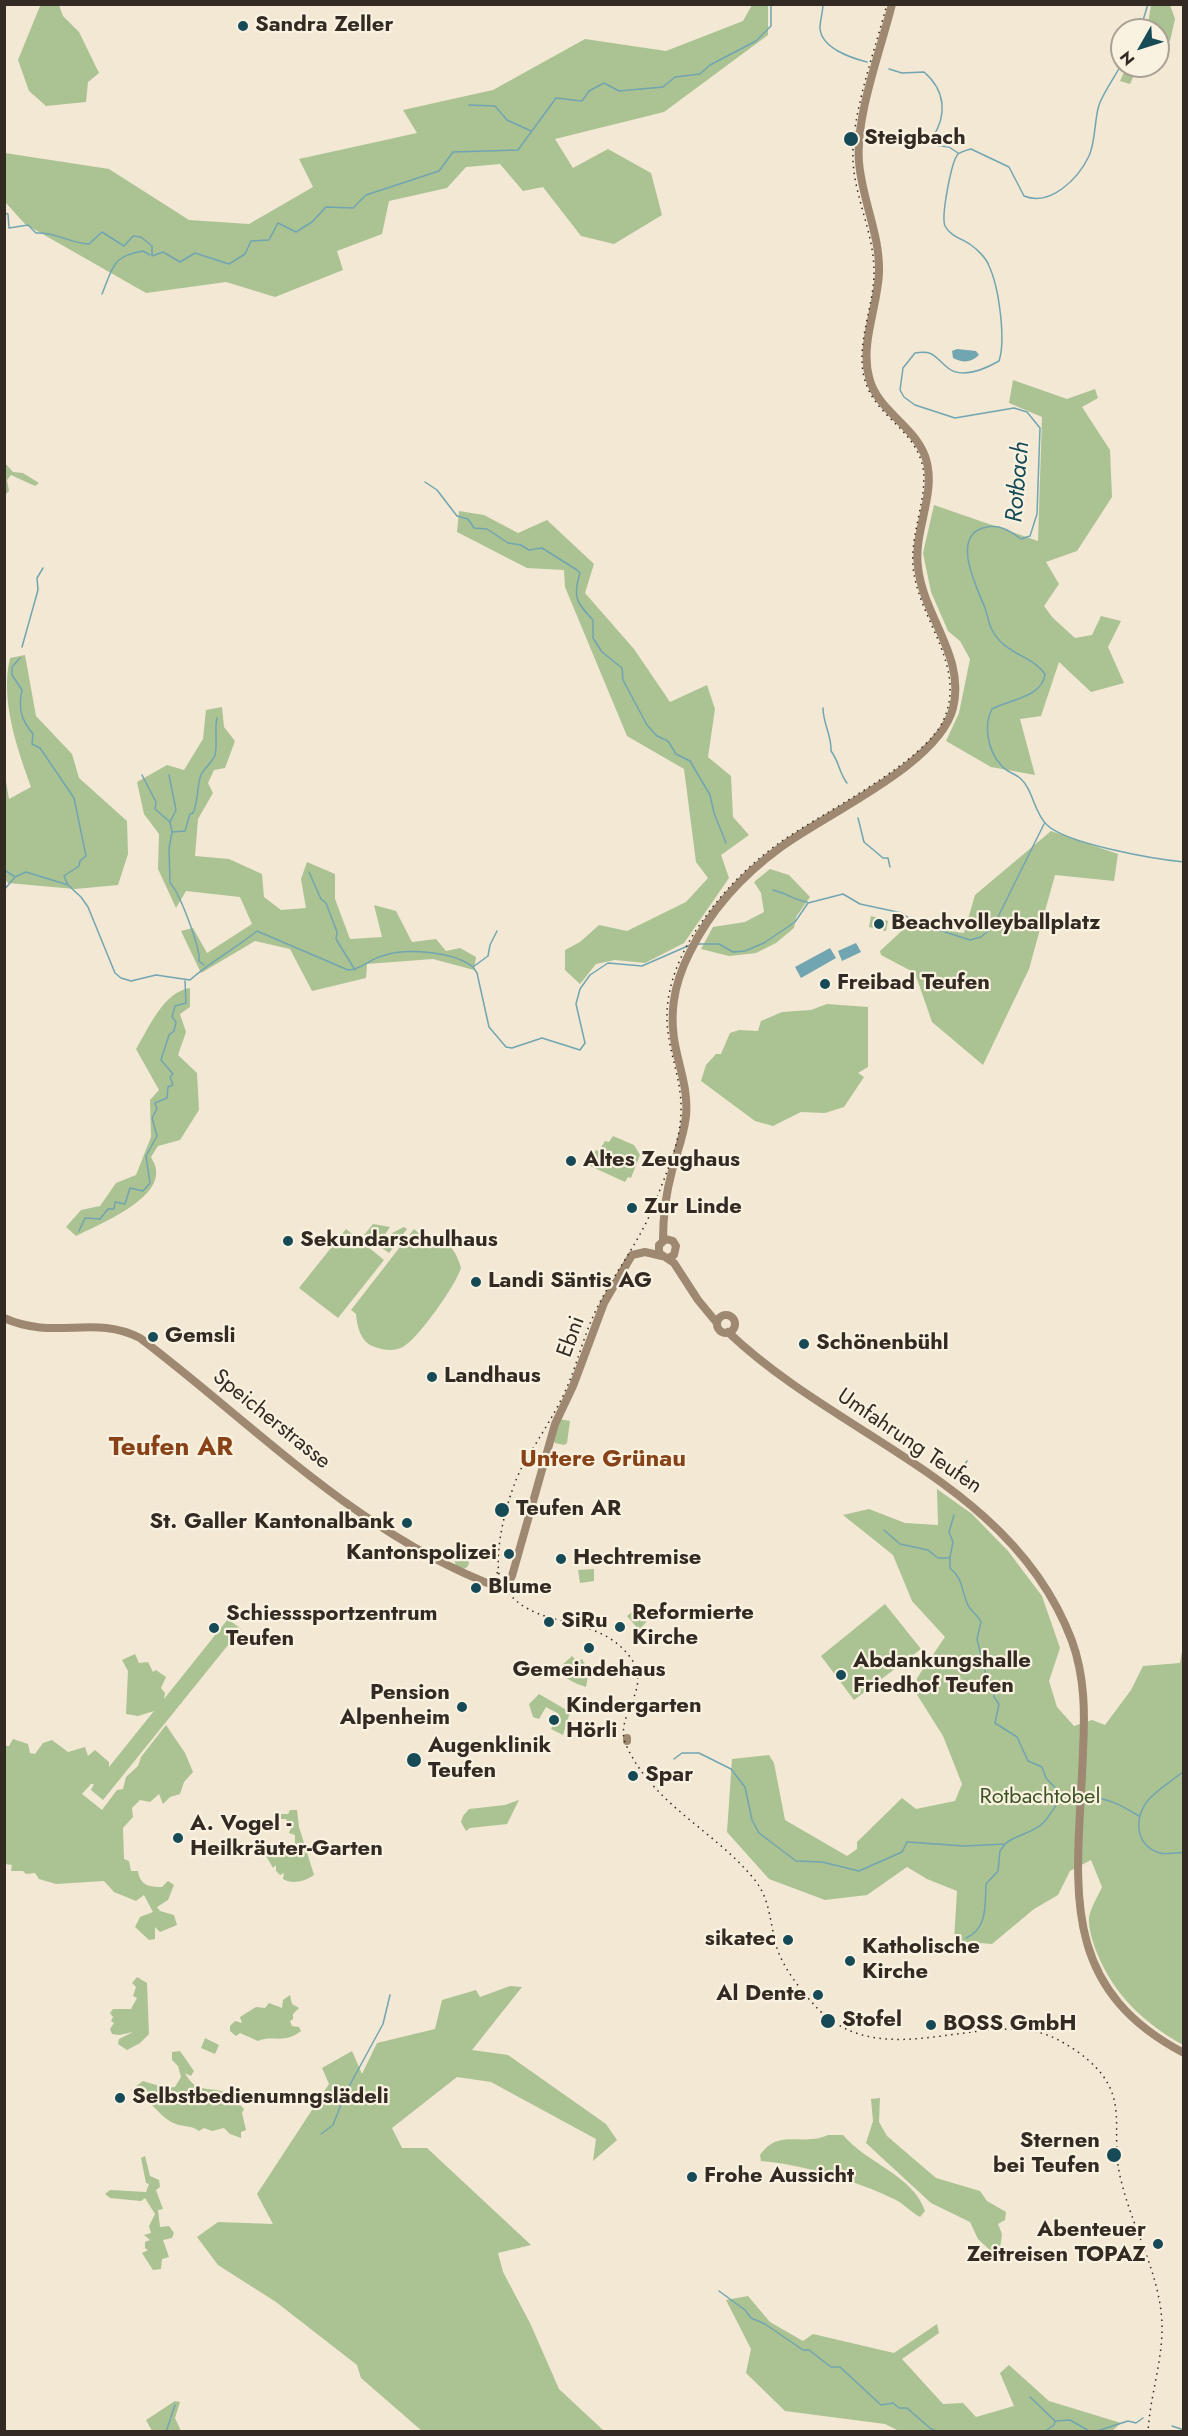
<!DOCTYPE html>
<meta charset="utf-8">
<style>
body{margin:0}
#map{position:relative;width:1188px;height:2436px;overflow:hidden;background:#f2e8d4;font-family:Jost,sans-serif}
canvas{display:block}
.frame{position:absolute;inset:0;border:6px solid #332b23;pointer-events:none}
.north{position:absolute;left:1110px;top:18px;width:60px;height:60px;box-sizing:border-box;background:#faf2e0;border:2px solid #aaa294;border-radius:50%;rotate:231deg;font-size:16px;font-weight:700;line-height:24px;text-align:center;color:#332b23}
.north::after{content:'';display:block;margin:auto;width:21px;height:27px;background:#164a57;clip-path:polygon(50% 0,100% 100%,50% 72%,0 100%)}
</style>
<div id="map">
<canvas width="1188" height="2436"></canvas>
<div class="frame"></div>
<div class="north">N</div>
</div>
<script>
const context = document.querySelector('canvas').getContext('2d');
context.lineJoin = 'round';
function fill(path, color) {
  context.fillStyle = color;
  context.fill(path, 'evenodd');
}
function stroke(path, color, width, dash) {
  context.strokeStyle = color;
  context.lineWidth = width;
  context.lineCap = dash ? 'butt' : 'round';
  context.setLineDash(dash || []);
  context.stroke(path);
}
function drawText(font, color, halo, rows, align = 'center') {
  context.font = font + ' Jost,sans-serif';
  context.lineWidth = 4.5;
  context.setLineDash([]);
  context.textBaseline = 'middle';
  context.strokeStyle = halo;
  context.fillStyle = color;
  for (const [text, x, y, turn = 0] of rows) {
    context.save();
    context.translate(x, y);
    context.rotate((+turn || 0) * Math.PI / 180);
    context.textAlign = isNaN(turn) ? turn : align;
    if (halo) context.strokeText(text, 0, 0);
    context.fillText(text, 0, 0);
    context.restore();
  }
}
fill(new Path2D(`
 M46 4 59 5 63 16 79 32 99 73 88 82 86 102 46 106 29 91 18 60 40 6Z
 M752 5H768V35L664 112 555 139 573 168 608 149 651 173 662 215 614 244 581 236 543 187 523 191 500 164 466 167 447 188 389 201 382 234 337 251 343 270 275 297 226 282 146 293 25 224 5 202V153L109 169 189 220 249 224 313 187 299 159 417 133 403 110 493 90 585 39 666 51 743 21Z
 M1151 5H1170L1175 19 1170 41 1159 47 1158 30H1147Z
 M1127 66H1138L1130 84 1120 81Z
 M1013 380 1067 399 1095 389 1098 398 1082 407 1110 450 1112 497 1077 551 1046 562 1059 584 1044 606 1053 618 1075 638 1092 635 1101 616 1121 621 1108 647 1124 683 1091 692 1059 662 1041 716 1020 719 1035 775 991 767 946 741 959 713 970 659 960 641 948 631 931 592 923 553 934 505 1038 541 1042 417 1009 403Z
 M4 462 13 472 23 473 39 483 35 486 11 475 7 480 9 491 5 495Z
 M459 511 484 515 518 533 547 520 594 564 585 593 634 649 670 702 707 685 715 709 708 757 731 776 733 817 749 835 721 855 729 878 684 943 645 963 615 960 596 964 580 984 565 970V950L580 942 599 925 627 931 686 902 708 878 696 862 684 769 627 736 565 587 564 570 527 568 457 532Z
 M25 655 36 716 72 754 79 778 127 821 128 854 118 885 75 889 8 883 5 879V776L9 799 31 787C17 748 0 700 10 658Z
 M222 707 224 727 235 741 225 768 214 770 208 783 213 793 198 819 195 856 229 859 262 874 264 897 281 910 306 908 301 879 307 862 335 874V899L350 939 382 937 374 905 396 911 412 942 436 939 446 951 460 948 476 957 474 970 433 959 367 964 366 978 312 991 290 949 255 941 201 973 181 931 193 928 207 953 252 924 240 897 186 891 176 908 158 869 159 834 144 814 137 782 167 765 184 770 203 739 206 710Z
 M1051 831 1118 854 1114 881 1055 875 1029 969 983 1065 932 1022 915 973 881 955 880 951 908 925 964 933 975 895Z
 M770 869 789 875 810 897 796 917 794 928 776 943 756 953 729 956 701 949 713 927 745 922 764 912 761 893 754 882Z
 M871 916 888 921 886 931 869 927Z
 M190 988V1007L180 1014 186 1032 178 1055 197 1073 199 1110 180 1140 158 1146 151 1157C153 1161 156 1166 156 1170 160 1200 98 1225 76 1236L66 1227 81 1210 100 1206 116 1183 136 1175 151 1137 150 1100 159 1090 136 1049C149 1028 163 992 190 988Z
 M827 1004 868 1007V1067L858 1073 864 1077 844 1107 825 1113 801 1112 773 1126 755 1121 701 1081 706 1065 716 1054H721L730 1033 739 1030 758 1031 761 1021 782 1012 811 1010Z
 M613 1136 634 1145 640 1155 631 1178 628 1177 625 1182 588 1165 596 1150 599 1151 605 1141 609 1142Z
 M373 1224 390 1227 378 1245 364 1235Z
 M404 1227 407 1229 389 1253 381 1247 392 1233Z
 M346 1229 384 1260 338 1318 299 1288Z
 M414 1229 422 1236C444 1235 456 1248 461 1268 456 1285 418 1339 403 1347 393 1352 382 1350 372 1346 360 1340 357 1326 356 1314L351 1310Z
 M559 1419 570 1421 567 1443 564 1445 555 1443 553 1439Z
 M937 1489 972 1514 1008 1551 1042 1596 1060 1648 1049 1681 1057 1707 1074 1726 1092 1720 1105 1725 1131 1690 1143 1666 1180 1663 1183 1646V2045C1144 2023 1114 1995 1097 1953 1093 1943 1088 1928 1089 1917 1091 1907 1098 1896 1102 1887L1091 1860 1070 1871 1058 1895 1034 1909 992 1944 954 1941 957 1891 927 1879 907 1867 867 1895 825 1900 769 1879 727 1832 732 1759 769 1755 774 1763 785 1820 847 1856 857 1849V1842L902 1798 916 1809 955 1801 962 1784 943 1736 916 1693 917 1678 945 1637 912 1601 893 1555 843 1515 869 1509 905 1523 938 1525Z
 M455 1562a7 7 0 1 1 14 0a7 7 0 1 1-14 0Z
 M594 1569V1581L580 1583 578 1570Z
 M643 1603 648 1620 639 1630 627 1616Z
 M885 1604 921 1649 854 1700 821 1656Z
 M228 1619 241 1629 103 1800 91 1790 94 1784H91L82 1794 102 1810 117 1790 123 1789 126 1777 138 1766 141 1757 166 1725 185 1753 193 1772 184 1782 180 1794 170 1797 163 1804 159 1794 150 1802 140 1800 132 1808 133 1817 123 1828 124 1859 129 1861 131 1871H138C140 1886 150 1887 162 1887L168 1881 174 1885 168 1900 157 1907 160 1911 174 1915 177 1925 160 1932 155 1927V1939L149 1940 135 1927 140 1917 153 1912 144 1895 136 1901 114 1892 104 1881 56 1884 39 1879 35 1873 26 1874 23 1871H11L12 1865 5 1864V1746H9L13 1739 28 1744 30 1753 35 1754 43 1743 52 1740 68 1752 85 1747 88 1756 95 1750 109 1762V1767L154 1711 138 1716 126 1714 128 1671 122 1660 135 1654 139 1663 148 1662 153 1672 156 1670 166 1677 161 1688 165 1693 164 1699Z
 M572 1656 578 1662 582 1659 589 1671 586 1687C575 1683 562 1679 560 1667Z
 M539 1694 570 1712 563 1735 551 1729 559 1714 546 1707 539 1719 533 1717 529 1704Z
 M519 1800 507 1824 470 1828 466 1831 461 1822 463 1816 469 1809 505 1805Z
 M290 1810H297L299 1827 314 1875C305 1881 293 1885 283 1879L284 1873 280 1875 276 1871V1865L273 1868 265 1854 272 1847 274 1849V1845L295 1844V1835L289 1833 291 1828 285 1826 288 1823 286 1819H281V1814H288Z
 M137 1977 147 1983 149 2034 140 2043 127 2050 118 2044 119 2039 133 2032 119 2035 112 2034 110 2029 114 2023 111 2021 113 2017 110 2013 113 2009H131L137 1998 133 1996 136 1987 132 1983Z
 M510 1986 522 1987 472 2050 508 2055 606 2124 617 2140 593 2161 596 2139 491 2082 457 2077 392 2128 402 2148H427L531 2245 498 2253 503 2272 530 2323 559 2389 604 2431H422L361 2378 357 2365 276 2302 218 2265 197 2237 218 2222 273 2224 257 2194 329 2084 322 2068 352 2051 362 2074 377 2043 435 2029 442 2000 476 1990 480 1997Z
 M290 1995 292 2004 299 2008 293 2014V2019L290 2021 292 2026 299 2027 301 2031C283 2045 273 2034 258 2041L240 2033 236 2036 230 2031V2026L235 2021 242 2023 240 2017 256 2007 265 2008 269 2003 282 2008 283 2000Z
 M205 2038 219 2045 215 2054 201 2048Z
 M180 2051 194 2071 191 2076 185 2073C195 2092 204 2087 221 2091 230 2092 238 2103 244 2109L242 2113 246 2130 241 2132V2138L230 2134 224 2128 212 2131 204 2128 199 2131C191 2125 184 2127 176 2124 159 2118 154 2100 136 2098L131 2090 143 2081 166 2088 175 2087 181 2077 178 2066 172 2060V2052Z
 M880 2098 879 2122 887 2136 936 2178 980 2191 987 2201 1006 2212 1005 2220 998 2224 1002 2234 1000 2249 992 2252 978 2239 970 2222 931 2203 866 2143 873 2121 871 2099Z
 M828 2135H843C866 2163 913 2175 925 2211L920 2217C911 2212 903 2203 894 2199 857 2181 801 2164 761 2161L760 2155C779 2128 802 2147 828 2135Z
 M145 2156 150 2176 159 2180 160 2187 156 2190 163 2209 158 2210 160 2227 169 2226 174 2233 172 2238 163 2240 169 2257 162 2259 161 2269 153 2270 142 2253 148 2250 145 2248V2242L150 2240 144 2235 151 2233 149 2226 155 2214 145 2198 141 2201 110 2198 105 2194 110 2190 146 2192 149 2184 146 2183 141 2158Z
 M748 2296 770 2322 803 2341 813 2334 894 2353 937 2324 939 2333 902 2359 943 2404 963 2403 976 2417 1014 2406 1000 2373 1009 2365 1049 2401 1121 2423 1111 2432H901L885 2424 785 2411 746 2373 751 2349 726 2300Z
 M175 2401 180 2402 175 2418 181 2431H152L146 2420Z`), '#abc293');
fill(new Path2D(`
 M957 349 976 351 979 355C970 363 963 363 953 358L952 351Z
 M856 943 861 952 842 961 838 951Z
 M830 948 836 958 801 978 795 967Z`), '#71a5b1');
stroke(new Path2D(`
 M823 4C823 12 820 20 820 28 821 48 851 58 867 62
 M1140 30 1148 4
 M1122 63C1115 77 1104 91 1099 105 1094 121 1096 140 1089 156 1078 179 1050 207 1024 196L1009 167 971 149C967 150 961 152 958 154 951 162 941 217 945 226 950 236 963 239 971 245 977 249 987 259 989 266 999 287 1006 340 999 361 985 369 962 379 948 368 934 357 935 350 915 353L903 368 900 390 904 397 915 405 955 418 1014 408 1027 412 1040 428 1037 514 1030 536 1021 539C1012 532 999 524 987 527 948 534 978 589 985 608 988 615 988 623 992 630 1005 655 1032 655 1045 674 1042 698 1010 699 992 709 983 725 988 751 1001 765 1006 772 1014 773 1020 778 1033 789 1034 813 1047 825 1067 844 1154 859 1184 862
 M889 69 902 73 924 72C945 90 948 115 932 138L935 145 949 147 958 153
 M469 105 495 106 507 120 531 131
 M4 213 8 214 9 228 28 225 36 233C56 232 69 243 89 244L102 232 124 246 133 236 141 237 152 246V256L163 252 180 262 195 253 229 264 245 254 251 241 269 240 278 223 296 232 312 222 326 207 353 208 366 195 439 171 453 152 518 150 556 98 582 101 589 91 604 83 619 91 663 87 675 77 700 74 710 65 756 41 771 26V4
 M102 294C113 267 112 256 143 251L150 255
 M425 482 437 490 457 516 468 519 474 528 487 529 508 543 521 545 529 550 542 548 577 570 580 573C572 598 577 603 593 620V638L602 652 622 668 623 680 647 725 657 736 668 741 676 754 690 761 710 795 714 813 726 843
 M22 647 38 590 37 578 43 568
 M20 658 12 667V675L22 690C18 708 21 720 33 734L32 744 40 748 74 798 86 856 80 861 79 866 64 876 68 885
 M823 708C823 724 832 736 831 751 839 761 839 773 847 783
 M142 775 156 802 155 809 170 822
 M169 775 176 810 170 822 172 831
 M858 818 864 842 883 858H888L890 867
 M4 870 14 876
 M309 872 321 899 326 903 337 932 336 939 355 970
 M4 890 15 877 26 872 68 885 81 897 88 907 115 973 121 978 131 981 156 975 190 980C211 961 235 949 257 931L348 970C360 970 370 959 382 956 406 948 453 951 473 967L477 973 489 1027 506 1047 512 1048 542 1038 580 1050 585 1043 576 1004 580 989 590 975 608 963 642 966 690 945
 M773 890C786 893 794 900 807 902
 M697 944H719L733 952 745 951 764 943 795 922 808 903 843 894 860 904 902 913 914 922 970 940 981 937 993 927 1044 824
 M204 965 199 961C201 949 179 891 170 883L169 848 172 832 185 831 190 814 193 813C199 799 197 783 201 775 204 768 212 763 215 755 218 742 214 731 217 718
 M473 967 488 956 490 945 497 931
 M79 1231 85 1218 100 1219 108 1209H114L115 1202 125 1204 130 1188 143 1191 150 1183 146 1156 157 1136 152 1118 157 1109 155 1103 167 1098 168 1087 173 1085 170 1077 173 1074 161 1060 169 1035 174 1031 176 1022 172 1017 175 1006 186 1003 185 981
 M960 1483 961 1471 967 1461
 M884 1530 900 1544 928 1550 938 1558H950V1568C963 1579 961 1588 967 1603 969 1610 978 1615 981 1622L977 1639 986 1675 993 1684 994 1697 999 1704 995 1723 1017 1737 1028 1761 1042 1767 1046 1778 1063 1796
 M950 1557 953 1542 949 1532 954 1515
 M674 1759 682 1753H699L731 1769 745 1787 752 1820 759 1833 796 1861 822 1862 859 1871 902 1852 907 1842 965 1846 1005 1844C1016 1834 1032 1834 1043 1823 1051 1815 1055 1804 1064 1796L1079 1798
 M1184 1771C1173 1780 1160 1788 1151 1797 1133 1815 1134 1846 1160 1853 1167 1855 1176 1852 1184 1853
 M1084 1798C1105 1796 1121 1805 1139 1816
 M966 1938C988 1929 985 1903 986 1884L998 1871 1000 1851 1005 1844
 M321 2134 333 2125 346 2092 383 2024 390 1995
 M719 2291 745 2310 751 2318 765 2324 803 2350H809L831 2367H840L881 2405 893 2403 899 2408H907L931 2429 939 2432
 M1030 2397 1055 2421
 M1172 2426 1184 2430
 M166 2432 175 2405
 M1044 2432 1054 2425 1055 2421 1070 2420 1091 2432
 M1094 2432 1128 2421 1136 2423 1143 2418`), '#71a5b1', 1.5);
stroke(new Path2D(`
 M663 1240C663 1217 666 1193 672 1171 677 1152 684 1135 686 1116 688 1094 682 1075 677 1054 668 1017 673 985 690 952 711 909 744 874 781 847 827 813 939 764 953 708 966 657 923 616 918 567 913 530 938 492 925 456 913 424 877 411 869 377 860 343 878 306 879 272 880 234 862 200 859 162 855 117 881 49 892 4
 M668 1258 674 1255 676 1246 673 1241 666 1239 659 1245V1253L674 1263 698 1300 717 1323
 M717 1324a9 9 0 1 1 18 0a9 9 0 1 1-18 0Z
 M4 1318C55 1341 94 1314 140 1338 256 1426 361 1537 500 1588L506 1586 512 1576 555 1424 573 1386 604 1303 632 1255 645 1252 662 1256
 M728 1332C840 1439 1013 1483 1072 1641 1085 1677 1085 1714 1083 1751 1079 1877 1052 1984 1184 2053
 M627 1738V1741`), '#9e8871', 8);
stroke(new Path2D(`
 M497 1572C521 1637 593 1607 630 1657 655 1689 611 1716 627 1747 654 1805 715 1831 754 1879 770 1898 770 1923 776 1945 782 1967 802 1992 818 2009 876 2067 957 2023 1026 2030 1046 2032 1062 2041 1078 2052 1137 2095 1106 2128 1122 2184 1134 2232 1160 2274 1162 2324 1163 2360 1150 2396 1148 2432
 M500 1580C493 1550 508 1494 522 1467 535 1444 550 1422 562 1398 577 1368 583 1335 598 1306 615 1272 640 1241 654 1205 665 1176 681 1142 681 1111 682 1083 671 1058 668 1032 662 990 682 948 706 916 727 887 753 861 782 841 822 813 926 762 944 719 966 667 922 623 914 574 907 535 932 493 921 460 909 424 870 414 863 372 858 340 873 307 874 275 875 235 855 200 853 161 851 114 875 51 887 4`), '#332b23', 1.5, [1.5, 4.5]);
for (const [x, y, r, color] of [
 [243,26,6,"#164a57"],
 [851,139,8,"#164a57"],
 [879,924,6,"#164a57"],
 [825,984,6,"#164a57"],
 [571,1161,6,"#164a57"],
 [632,1208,6,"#164a57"],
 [288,1241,6,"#164a57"],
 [476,1282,6,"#164a57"],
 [153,1337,6,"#164a57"],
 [804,1344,6,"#164a57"],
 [432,1377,6,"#164a57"],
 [502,1510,8,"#164a57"],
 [407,1523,6,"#164a57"],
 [509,1554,6,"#164a57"],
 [561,1559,6,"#164a57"],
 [476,1588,6,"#164a57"],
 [549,1622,6,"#164a57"],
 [620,1627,6,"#164a57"],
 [214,1628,6,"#164a57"],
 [589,1648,6,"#164a57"],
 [841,1675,6,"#164a57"],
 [462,1707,6,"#164a57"],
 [554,1720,6,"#164a57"],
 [414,1760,8,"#164a57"],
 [633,1776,6,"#164a57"],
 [178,1838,6,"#164a57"],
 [788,1940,6,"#164a57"],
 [850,1961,6,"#164a57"],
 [818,1995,6,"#164a57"],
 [828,2021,8,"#164a57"],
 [931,2025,6,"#164a57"],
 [120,2098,6,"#164a57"],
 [1114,2155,8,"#164a57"],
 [692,2177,6,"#164a57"],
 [1158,2244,6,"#164a57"]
]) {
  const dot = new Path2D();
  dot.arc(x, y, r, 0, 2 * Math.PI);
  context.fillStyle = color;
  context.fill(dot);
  stroke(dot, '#faf2e0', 2);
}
drawText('bold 22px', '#332b23', '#faf2e0', [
 ["Sandra Zeller",255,26],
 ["Steigbach",864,139],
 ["Beachvolleyballplatz",891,924],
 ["Freibad Teufen",837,984],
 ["Altes Zeughaus",583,1161],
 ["Zur Linde",644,1208],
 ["Sekundarschulhaus",300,1241],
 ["Landi Säntis AG",488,1282],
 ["Gemsli",165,1337],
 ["Schönenbühl",816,1344],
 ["Landhaus",444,1377],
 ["Teufen AR",516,1510],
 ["St. Galler Kantonalbank",395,1523,"right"],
 ["Kantonspolizei",497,1554,"right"],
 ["Hechtremise",573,1559],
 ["Blume",488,1588],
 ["Reformierte",632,1614],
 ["Kirche",632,1639],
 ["Schiesssportzentrum",226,1615],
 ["Teufen",226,1640],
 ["SiRu",561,1622],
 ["Abdankungshalle",853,1662],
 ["Friedhof Teufen",853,1687],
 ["Gemeindehaus",589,1671,"center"],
 ["Pension",450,1694,"right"],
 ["Alpenheim",450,1719,"right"],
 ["Kindergarten",566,1707],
 ["Hörli",566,1732],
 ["Augenklinik",428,1747],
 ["Teufen",428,1772],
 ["Spar",645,1776],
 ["A. Vogel -",190,1825],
 ["Heilkräuter-Garten",190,1850],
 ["sikatec",776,1940,"right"],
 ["Katholische",862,1948],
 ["Kirche",862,1973],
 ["Al Dente",806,1995,"right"],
 ["Stofel",842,2021],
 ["BOSS GmbH",943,2025],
 ["Selbstbedienumngslädeli",132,2098],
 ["Sternen",1100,2142,"right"],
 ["bei Teufen",1100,2167,"right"],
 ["Frohe Aussicht",704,2177],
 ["Abenteuer",1146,2231,"right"],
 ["Zeitreisen TOPAZ",1146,2256,"right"]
], 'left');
drawText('22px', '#332b23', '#faf2e0', [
 ["Ebni",572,1337,-70],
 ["Speicherstrasse",271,1420,39],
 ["Umfahrung Teufen",909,1442,34]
]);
drawText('22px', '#3c5325', '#faf2e0', [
 ["Rotbachtobel",1040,1798]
]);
drawText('italic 24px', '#164a57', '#faf2e0', [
 ["Rotbach",1019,482,-85]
]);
drawText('bold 24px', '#884217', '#faf2e0', [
 ["Untere Grünau",603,1460]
]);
drawText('bold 26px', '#884217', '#faf2e0', [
 ["Teufen AR",171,1449]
]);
</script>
